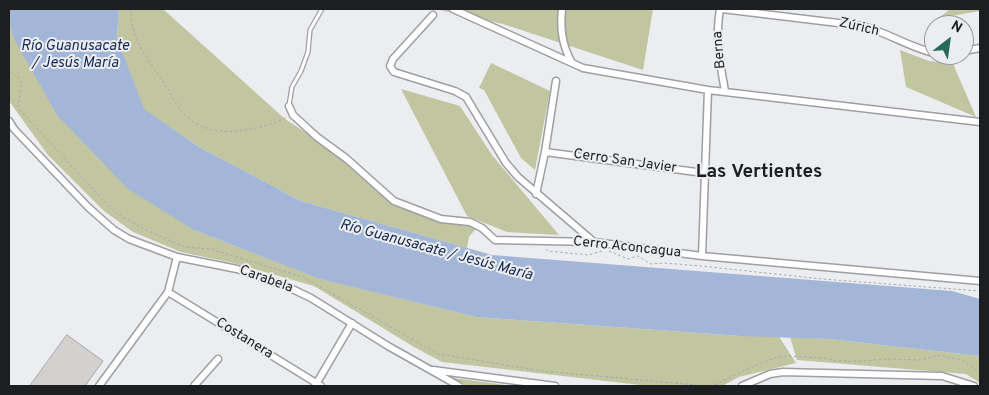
<!DOCTYPE html>
<meta charset="utf-8">
<style>
body{margin:0}
#map{position:relative;width:989px;height:395px;overflow:hidden;background:#ecedf0;font-family:Overpass,sans-serif}
canvas{display:block}
.frame{position:absolute;inset:0;border:10px solid #1d1e1f;pointer-events:none}
.north{position:absolute;left:924px;top:15px;width:50px;height:50px;box-sizing:border-box;background:#ecedf0;border:1px solid #999a9c;border-radius:50%;rotate:30deg;font-size:14px;font-weight:700;line-height:20px;text-align:center;color:#1d1e1f}
.north::after{content:'';display:block;margin:auto;width:18px;height:22px;background:#26695b;clip-path:polygon(50% 0,100% 100%,50% 72%,0 100%)}
</style>
<div id="map">
<canvas width="989" height="395"></canvas>
<div class="frame"></div>
<div class="north">N</div>
</div>
<script>
const context = document.querySelector('canvas').getContext('2d');
context.lineJoin = 'round';
function fill(path, color) {
  context.fillStyle = color;
  context.fill(path, 'evenodd');
}
function stroke(path, color, width, dash) {
  context.strokeStyle = color;
  context.lineWidth = width;
  context.lineCap = dash ? 'butt' : 'round';
  context.setLineDash(dash || []);
  context.stroke(path);
}
function drawText(font, color, halo, rows, align = 'center') {
  context.font = font + ' Overpass,sans-serif';
  context.lineWidth = 4;
  context.setLineDash([]);
  context.textBaseline = 'middle';
  context.strokeStyle = halo;
  context.fillStyle = color;
  for (const [text, x, y, turn = 0] of rows) {
    context.save();
    context.translate(x, y);
    context.rotate((+turn || 0) * Math.PI / 180);
    context.textAlign = isNaN(turn) ? turn : align;
    if (halo) context.strokeText(text, 0, 0);
    context.fillText(text, 0, 0);
    context.restore();
  }
}
fill(new Path2D(`
 M119 9H163L285 119 347 159 394 201 441 219 478 226 469 237 467 248 301 201 199 147 143 109 117 38Z
 M435 9H653L643 70 503 24Z
 M950 9H980V11L939 18Z
 M9 21 15 39 194 230 321 279 476 317 740 336 778 335 796 363 739 377 722 386H649L442 362 414 347 314 286 233 263 181 252 133 232 104 211 48 155 9 101Z
 M900 50 929 61 953 64 976 117 906 87Z
 M491 63 550 91 535 170 521 158 484 90 479 88Z
 M401 89 460 106 492 155 559 235 507 232 467 216Z
 M790 337 829 339 980 356V383L966 374 797 360Z
 M453 378 513 386H467Z`), '#c1c5a0');
fill(new Path2D(`
 M9 9H119L117 38 144 109 199 147 301 201 492 255 952 291 980 299V356L829 339 740 336 476 317 320 279 194 230 128 189 57 115 14 39 9 21Z`), '#a4b6d8');
const building = new Path2D(`
 M67 335 103 361 85 386H30Z`);
fill(building, '#d3d1cf');
stroke(building, '#a6a5a2', 1);
const service = new Path2D(`
 M289 105 292 87 301 71 308 52 310 30 322 9`);
const minor = new Path2D(`
 M453 9 583 68 708 90 980 122
 M562 9C560 29 562 45 572 63
 M720 9C715 37 720 64 725 91
 M722 9 863 26C888 33 909 47 934 53
 M433 15 393 59 390 66 394 72 455 91 466 97 506 163 518 177 594 242
 M964 51 980 48
 M289 106 293 115 317 137 347 159 394 201 441 219 470 222 482 228 495 240 594 242 702 256 980 281
 M9 121 14 129 88 207 114 230 129 239 177 257 237 269 288 287 311 298 388 346 459 386
 M545 152 704 173
 M536 194 545 152 556 81
 M702 256 708 90
 M168 292 321 386
 M433 370 555 386
 M99 386 168 292 177 257
 M194 386 218 359
 M315 386 352 323
 M742 386 770 374 783 372 942 376 974 386`);
stroke(service, '#9e9fa2', 5.5);
stroke(minor, '#9e9fa2', 9);
stroke(new Path2D(`
 M131 9C131 15 131 22 133 28 137 46 152 66 163 81 170 91 175 104 183 113 210 142 254 131 286 118
 M9 72 18 77 22 83 18 105 19 109 103 200 115 212 144 229 185 247 210 249 303 277 438 354 542 371 707 386 717 384 752 367 774 358 785 356 825 358 837 361H863L885 359 920 360 938 355 961 360 980 373
 M546 249 548 251 588 255 602 251
 M609 251 628 259 638 256 651 264 664 263 701 266 822 279 980 291`), '#a7a8aa', 1, [2.5, 2.5]);
stroke(service, '#fff', 3);
stroke(minor, '#fff', 6);
drawText('14px', '#1d1e1f', '#ecedf0', [
 ["Zúrich",859,28,13],
 ["Berna",720,50,-95],
 ["Cerro San Javier",625,162,8],
 ["Cerro Aconcagua",627,248,6],
 ["Carabela",266,280,20],
 ["Costanera",244,339,32]
]);
drawText('italic 15px', '#142954', '#ecedf0', [
 ["Río Guanusacate",75,47],
 ["/ Jesús María",75,64],
 ["Río Guanusacate / Jesús María",436,251,15]
]);
drawText('bold 19px', '#1d1e1f', '#ecedf0', [
 ["Las Vertientes",759,173]
]);
</script>
